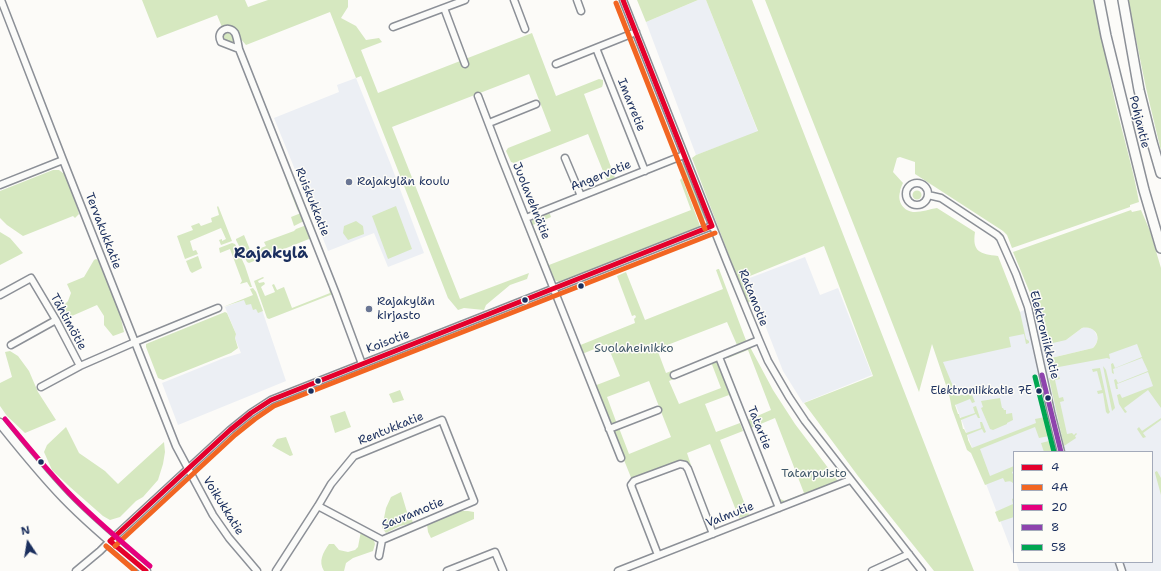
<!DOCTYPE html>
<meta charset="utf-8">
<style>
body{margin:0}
#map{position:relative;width:1161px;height:571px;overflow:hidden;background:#fcfbf8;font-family:"Shantell Sans",sans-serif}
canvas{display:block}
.legend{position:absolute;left:1013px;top:451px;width:140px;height:112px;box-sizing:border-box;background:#fdfcf7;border:1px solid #a3aaba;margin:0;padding:5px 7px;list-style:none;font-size:12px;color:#1b2f5e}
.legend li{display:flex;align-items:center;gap:8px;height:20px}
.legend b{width:20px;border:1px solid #a3aaba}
.north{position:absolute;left:8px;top:523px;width:40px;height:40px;-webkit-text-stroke:3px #fdfcf7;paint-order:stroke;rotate:348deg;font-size:11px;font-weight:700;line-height:16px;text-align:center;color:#1b2f5e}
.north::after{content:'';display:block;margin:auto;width:14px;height:18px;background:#1b2f5e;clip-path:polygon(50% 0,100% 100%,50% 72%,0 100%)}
</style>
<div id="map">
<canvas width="1161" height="571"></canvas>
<ul class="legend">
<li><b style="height:5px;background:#e4002b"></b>4</li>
<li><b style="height:5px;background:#f26522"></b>4A</li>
<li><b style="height:5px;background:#e5007d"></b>20</li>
<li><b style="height:5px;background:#8e44ad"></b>8</li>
<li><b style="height:5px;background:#00a651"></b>58</li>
</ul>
<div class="north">N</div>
</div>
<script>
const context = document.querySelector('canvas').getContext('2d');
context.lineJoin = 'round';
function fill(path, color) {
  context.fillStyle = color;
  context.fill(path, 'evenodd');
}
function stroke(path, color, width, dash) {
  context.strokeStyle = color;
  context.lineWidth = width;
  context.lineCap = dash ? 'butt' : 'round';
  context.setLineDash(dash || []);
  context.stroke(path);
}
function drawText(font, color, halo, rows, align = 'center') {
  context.font = font + ' "Shantell Sans",sans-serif';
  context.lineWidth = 3;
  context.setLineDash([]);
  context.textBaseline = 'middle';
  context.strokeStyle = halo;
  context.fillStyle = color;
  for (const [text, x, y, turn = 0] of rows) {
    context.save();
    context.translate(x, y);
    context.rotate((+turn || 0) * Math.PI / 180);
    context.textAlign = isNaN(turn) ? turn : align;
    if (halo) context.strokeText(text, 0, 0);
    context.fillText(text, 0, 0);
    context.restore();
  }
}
fill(new Path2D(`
 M698 0H706L758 132 696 155 646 22Z
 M356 78 391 165 424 253 388 267 374 233 328 251 274 118 339 92 337 85Z
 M805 257 820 295 838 288 872 375 803 403 783 371 747 279Z
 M257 295 286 381 178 425 162 383 224 358 241 353 235 338 236 334 225 307Z
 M1037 304 1066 340 1082 328 1085 327 1090 328 1094 330 1097 336V342L1093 348 1047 359 1048 366 1140 341 1161 397V571H1019L1016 562H1152V452H1014V557L932 343 1020 312Z`), '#eceff4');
fill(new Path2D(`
 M142 0H245L248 7 268 0H348V7L341 18 356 26 366 40 379 38 382 42 361 50 378 93 532 33 556 96 599 79 603 80V84L602 87 584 94 615 178 607 181 588 134 514 163 511 162 506 151 508 148 551 131 529 74 392 127 460 299 529 273 527 279 510 285 486 305 484 310 464 308 458 310 448 298 361 76 356 78 330 12 246 45 238 36 225 27H222L217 15 157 38Z
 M637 0H698L646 22Z
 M706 0H752L974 571H934L858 476 804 403 873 376 824 246 745 278 754 300 747 303 692 158 696 155 758 131Z
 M765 0H1096C1103 40 1109 79 1119 118 1126 146 1134 173 1139 202L1130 205V207L1012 248 1007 235 1003 231 915 174V162L900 157 897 158 893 172 903 183C902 185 900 189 900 192 897 202 904 212 915 212 922 212 930 209 937 208L975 232C972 252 980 254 998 256L1020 312 1026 339 1029 341V343L1026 344 1024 334 1009 337 1011 347 943 362 957 396 969 393 972 395 975 402 972 403 970 399 955 405 958 414H959L960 418 975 413 973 407 976 406 980 418H978L976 414 961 420 963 429H964L966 433 981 428 980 422H982L986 432 984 433 982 429 967 435 968 439V440L972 448 1036 423 1035 419 1045 417 1049 436 1039 438 1035 427 980 449 990 476 1014 466V471L1012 472 1014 477V485C1012 480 1009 481 1005 482L1003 478 985 485 971 453 967 450 952 409 949 394 932 344 919 392C869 261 816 131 765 0Z
 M1128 0H1161V151L1146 88Z
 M227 32 233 36 235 44 223 41 222 37 224 33Z
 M679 161 683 163 685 165 704 214 705 218 702 224 698 211Z
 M53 170H59L63 173H65L78 210 79 214 75 218 73 216 23 236 7 225 0 218V191Z
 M682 178 700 226 699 227 561 282H559L554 280 531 225C532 216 540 215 547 212L550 214 551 217 533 225 549 265 691 210 680 180Z
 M288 181 289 182 300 211H298L297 209 287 183Z
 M912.5 195a4.5 4.5 0 1 1 9 0a4.5 4.5 0 1 1-9 0Z
 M218 206 219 208 232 241 221 245 219 240 222 239V241L226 239 221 228 190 241 193 251 196 250 198 254 185 259 177 236 193 230 191 226 199 223 201 226 212 222 211 218 219 215 217 207Z
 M396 206 412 249 388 259 372 216Z
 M1131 210 1132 212 1141 210 1150 231 1161 268V408L1148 390 1124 408 1127 412 1125 413 1119 404 1117 395 1120 394 1122 398 1153 386 1148 372 1117 384 1118 389H1116L1114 380 1116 379 1118 383 1148 371 1142 358 1113 369 1114 374 1112 373 1111 364 1113 363 1115 368 1142 357 1137 344 1109 354 1110 359 1107 358 1048 369 1047 367 1048 366 1047 359 1093 348C1095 346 1096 344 1097 342 1100 332 1091 326 1082 328L1066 340 1044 345 1037 304 1035 305 1013 252Z
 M301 213 304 221 294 226 291 217Z
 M356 221 363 226 364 234 348 240 343 233 344 226Z
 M304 226H306L311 237 309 239 249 263 247 262 236 240V239L244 235 251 252 266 246 264 242 294 231 296 229Z
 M0 232 10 238 23 253 0 265Z
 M232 243 235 244 245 266 252 287H250L247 282 240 284 242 281 230 249 220 253 219 248Z
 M198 256 202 268 192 273 190 271 186 261Z
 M96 259 98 260 120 314 124 332 113 336 104 325V316L97 305 65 319 64 305 68 301 71 293 67 284 84 277 94 260Z
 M718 269H719L747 343 738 347 737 345 727 322 657 349 666 373 674 370 676 376 678 375 679 377 669 381 679 404 721 388 711 362H715L720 365 731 395 730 397 729 395 705 404 716 432 740 423 743 431 720 440 749 515 739 518 710 444 687 453 691 465H688L687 464 632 480 614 435C613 432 615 429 619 428L629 454 671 437 649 381 607 397 617 424H611L609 422 594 386 620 376 607 344 582 354 578 346 635 323 634 319 636 317 635 315 632 316 617 276 626 272 645 320 723 289 716 270Z
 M263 277 264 278 258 281 259 283 264 282 265 284 261 287 265 296 275 292 272 285 274 284 277 290 284 287 292 308 330 293 329 290H331L333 294 269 319 267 318 254 281Z
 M253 288 256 292 263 311 258 313 256 309 253 310 251 304 246 305 244 300 223 307 253 295 250 289Z
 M225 312 227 313 236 334 235 338 238 348 231 353 163 380 158 378 146 347V344Z
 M750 347 773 390 795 424 838 481 783 503 780 502 777 498H778L785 501 804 493 775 418 751 428 755 439H753L743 413 745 412 748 420 771 410 748 350 728 358 727 356Z
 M10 351 18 356 29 371 38 392 56 420 25 433 7 416 0 406V383L12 377 5 352Z
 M1103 366 1106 370 1115 408 1112 411Z
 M1100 368 1109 410 1110 412 1108 414 1106 412 1103 393 1098 394 1097 391 1102 390 1097 371 1093 372 1092 369Z
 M1059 376 1060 379 1055 380 1059 398 1063 397 1064 401 1060 402 1067 434 1072 433 1074 435 1076 433 1077 434 1075 436 1076 438 1064 446 1049 378Z
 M400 390 404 400 393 403 389 394Z
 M1000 398 1002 408H1003L1004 410H1006V414L1012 413 1013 420 1007 423V424L993 430 990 429 981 408 983 407 981 401Z
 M345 411 351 427 335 433 330 416Z
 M1161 418V420L1143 433 1146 437 1143 438 1137 429 1139 427 1142 431Z
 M66 427 79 453 105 471 118 484 164 442 165 452 163 464 158 480 143 497 136 501 120 517 110 520 103 516 70 487 52 470 44 452 47 445Z
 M286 437 293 455 290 456 272 446 277 439Z
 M1049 441 1051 443 1053 452H1044L1041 443Z
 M1157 471 1161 478V495L1155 473V472Z
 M401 492 407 512 411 516 413 523 400 526 386 533 382 528 386 508 391 497Z
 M1014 498V517L999 522 995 512 1013 504 1012 499Z
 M458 511H468L474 512V519L431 538 428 532 427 524Z
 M361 531 373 537 375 544 373 551 353 558 346 563 344 571H324C318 561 323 553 329 544H334L339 550 348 552 355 550 358 547Z`), '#d6e8c0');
const minor = new Path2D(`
 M1 0 63 160 176 446 213 515 229 538 257 571
 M514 0 525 29
 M577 0 581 11
 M623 0 727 262 759 340 768 361 789 397 805 421 922 571
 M444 8 465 64
 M393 27 465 0
 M596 48 645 171
 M239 49 221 42C215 31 229 24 235 33 237 37 238 44 239 49L336 294 362 364
 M556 64 636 32
 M478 96 502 159 621 458
 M489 123 536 104
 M565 158 581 196
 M906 194a11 11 0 1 1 22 0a11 11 0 1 1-22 0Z
 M0 185 63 160
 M928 195 941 198 997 235 1000 238 1016 274 1028 307 1051 412 1061 452
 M526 218 684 155
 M0 295 31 278 56 320 80 366 135 342 218 308
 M11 345 56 320
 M719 357 779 508
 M674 375 759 340
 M41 387 80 366
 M609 429 658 410
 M658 555 632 488 631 485 634 481 680 464 685 465 688 469 713 534
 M379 556 382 540
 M1119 562 1122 571
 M76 571 100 551 110 541 230 430 251 413 271 400 712 226
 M276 571 318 506 331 484 354 456 442 420 474 501 382 540 318 506
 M447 571 495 552 503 571
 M618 571 850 480
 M872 571 909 554`);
const major = new Path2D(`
 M0 423C20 448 41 474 64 498 89 524 118 548 146 571`);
const highway = new Path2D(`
 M1099 0 1106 36 1144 190 1161 248
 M1123 0 1139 90 1152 142 1161 173`);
stroke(minor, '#8c9097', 9);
stroke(major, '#8c9097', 11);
stroke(highway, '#8c9097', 12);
stroke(minor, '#fbfbf9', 6);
stroke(major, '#fbfbf9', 8);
stroke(highway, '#fbfbf9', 9);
stroke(new Path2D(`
 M623 0 712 226
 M110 541 230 430 251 413 271 400 712 226
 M110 541 146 571`), '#e4002b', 5);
stroke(new Path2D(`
 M616 3 705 229
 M106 546 135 571
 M115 546 235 435 255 419 274 406 715 233`), '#f26522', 5);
stroke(new Path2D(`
 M5 419C26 444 46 469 69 493 94 519 122 542 150 566`), '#e5007d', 5);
stroke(new Path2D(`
 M1042 375 1061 452`), '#8e44ad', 5);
stroke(new Path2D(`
 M1035 377 1054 452`), '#00a651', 5);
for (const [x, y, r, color] of [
 [349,182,4,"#6a7694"],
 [581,286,3.5,"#1b2f5e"],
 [525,300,3.5,"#1b2f5e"],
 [369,309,4,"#6a7694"],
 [318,381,3.5,"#1b2f5e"],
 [311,391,3.5,"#1b2f5e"],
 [1039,391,3.5,"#1b2f5e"],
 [1048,398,3.5,"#1b2f5e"],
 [41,462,3.5,"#1b2f5e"]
]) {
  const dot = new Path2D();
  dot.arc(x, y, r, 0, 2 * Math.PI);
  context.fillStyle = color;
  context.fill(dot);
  stroke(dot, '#fdfcf7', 1.5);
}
drawText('11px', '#1b2f5e', '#fdfcf7', [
 ["Elektroniikkatie 7E",1032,391]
], 'right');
drawText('12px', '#1b2f5e', '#fdfcf7', [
 ["Imarretie",631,105,68],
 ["Pohjantie",1139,122,76],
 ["Angervotie",601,176,-22],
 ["Juolavehnätie",531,201,68],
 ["Ruiskukkatie",312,202,68],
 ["Tervakukkatie",103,231,69],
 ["Ratamotie",753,298,68],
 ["Tähtimötie",68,322,61],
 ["Elektroniikkatie",1044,335,76],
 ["Koisotie",388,342,-21],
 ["Tatartie",759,428,68],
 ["Rentukkatie",391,429,-22],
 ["Voikukkatie",223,506,58],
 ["Sauramotie",413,514,-22],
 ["Valmutie",730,515,-21]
]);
drawText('12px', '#1b2f5e', '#fdfcf7', [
 ["Rajakylän koulu",357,182],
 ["Rajakylän",377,302],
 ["kirjasto",377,316]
], 'left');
drawText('12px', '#425a6b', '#fdfcf7', [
 ["Suolaheinikko",634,349],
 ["Tatarpuisto",814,474]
]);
drawText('bold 16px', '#1b2f5e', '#fdfcf7', [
 ["Rajakylä",271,254]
]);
</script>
